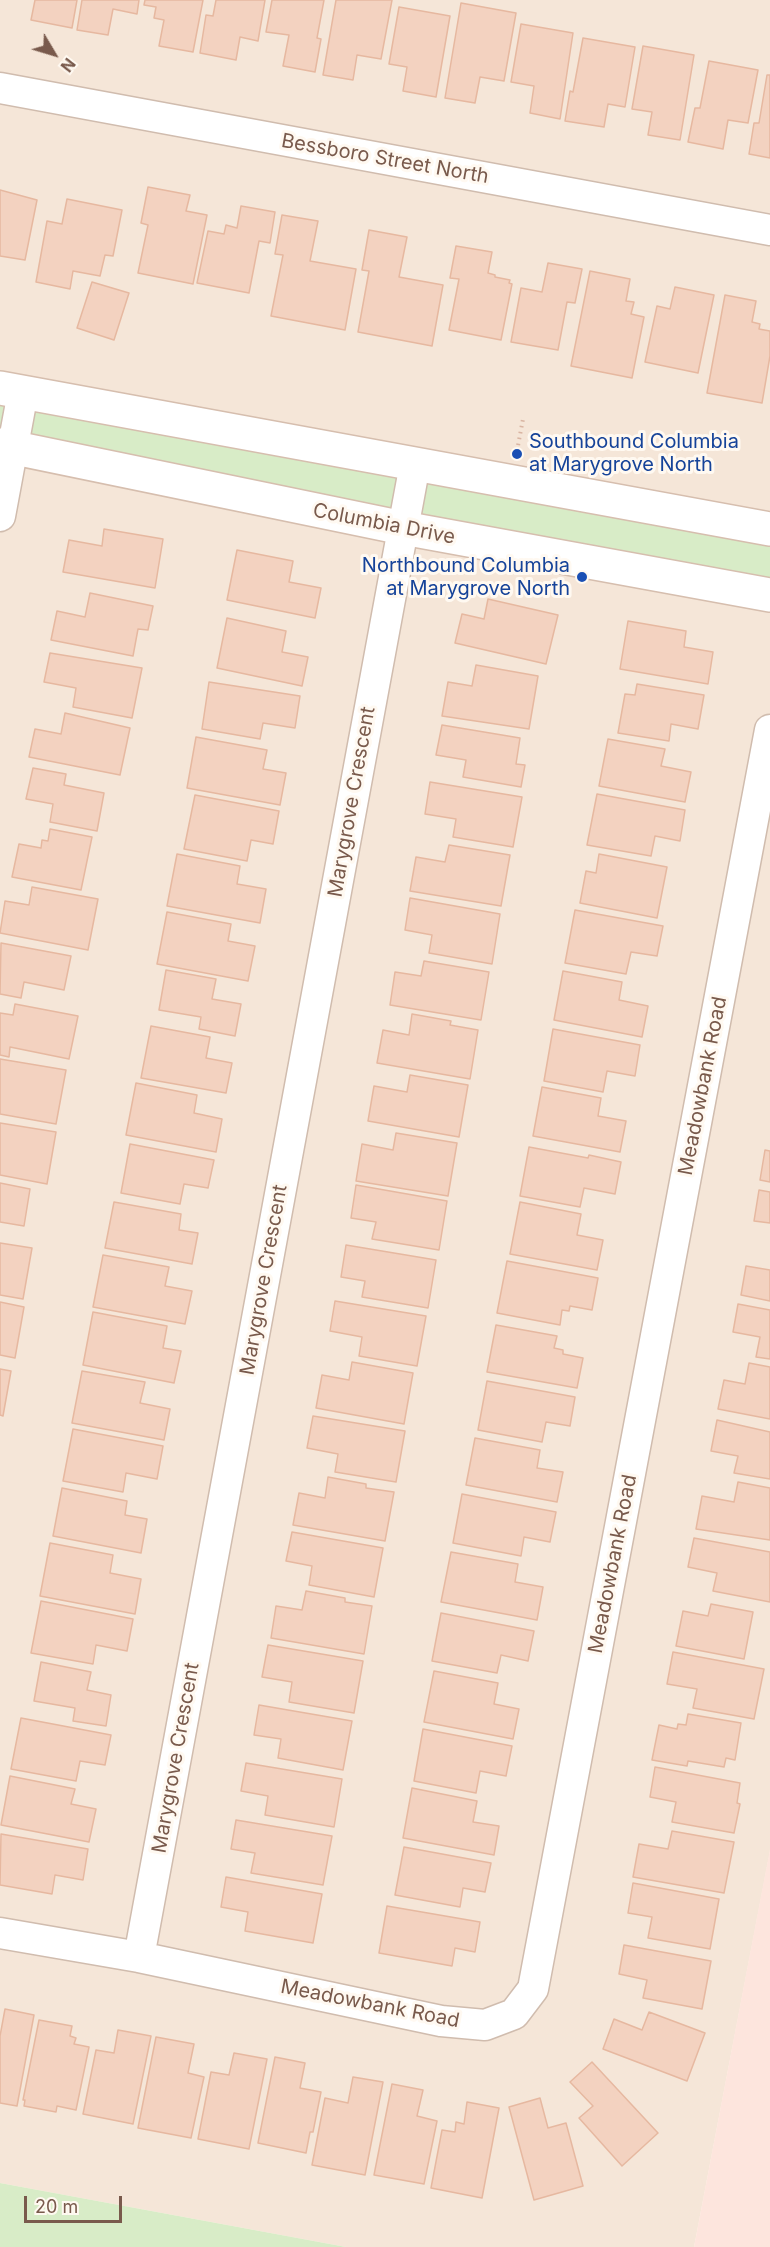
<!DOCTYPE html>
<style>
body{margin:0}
#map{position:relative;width:770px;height:2247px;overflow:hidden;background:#fdf5ea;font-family:Inter,sans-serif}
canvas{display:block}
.north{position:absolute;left:24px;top:24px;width:60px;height:60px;-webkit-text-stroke:4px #fff9f1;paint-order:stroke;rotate:128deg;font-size:16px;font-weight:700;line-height:24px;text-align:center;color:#795a4c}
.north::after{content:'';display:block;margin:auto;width:21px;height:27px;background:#795a4c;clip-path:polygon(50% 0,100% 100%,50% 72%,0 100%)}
.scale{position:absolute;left:24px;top:2196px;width:98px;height:27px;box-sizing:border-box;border:3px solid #795a4c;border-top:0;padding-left:8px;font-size:18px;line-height:21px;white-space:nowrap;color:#795a4c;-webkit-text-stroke:4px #fff9f1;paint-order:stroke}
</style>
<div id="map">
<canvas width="770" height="2247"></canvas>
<div class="north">N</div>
<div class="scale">20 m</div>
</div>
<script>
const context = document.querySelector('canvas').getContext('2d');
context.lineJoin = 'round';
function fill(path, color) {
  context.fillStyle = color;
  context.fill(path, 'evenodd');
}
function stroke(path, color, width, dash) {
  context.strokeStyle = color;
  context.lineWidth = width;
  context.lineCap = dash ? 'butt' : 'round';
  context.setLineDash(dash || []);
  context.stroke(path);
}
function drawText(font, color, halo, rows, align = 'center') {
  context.font = font + ' Inter,sans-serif';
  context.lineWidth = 6;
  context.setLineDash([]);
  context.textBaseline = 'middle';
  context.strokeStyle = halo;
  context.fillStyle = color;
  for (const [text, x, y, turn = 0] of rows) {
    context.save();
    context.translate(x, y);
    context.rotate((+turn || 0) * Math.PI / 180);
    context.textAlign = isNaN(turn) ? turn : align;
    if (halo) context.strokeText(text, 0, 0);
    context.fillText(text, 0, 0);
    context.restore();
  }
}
fill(new Path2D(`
 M0 0H770V529L0 388Z
 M0 445 770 595V1851L694 2247H346L0 2183Z`), '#f5e6d8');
fill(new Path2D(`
 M770 1849V2247H694Z`), '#fde5dd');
fill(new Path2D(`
 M0 388 770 529V595L0 445Z
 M0 2183 346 2247H0Z`), '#d8ecc7');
const building = new Path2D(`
 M35 0H77L72 28 31 20Z
 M82 0H139L137 14 113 9 108 35 77 30Z
 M145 0H203L193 52 159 46 164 20 154 18 156 7 144 5Z
 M216 0H265L258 41 240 37 236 60 200 53 206 15 213 16Z
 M272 0H324L317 38 321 39 315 72 283 66 289 35 266 32Z
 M336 0H392L381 59 357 55 353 80 323 75Z
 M461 3 516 13 504 81 480 77 475 103 445 98Z
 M399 7 450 16 436 97 403 91 407 67 389 64Z
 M521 24 573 33 560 119 530 113 534 86 511 82Z
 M583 38 635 47 625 107 608 104 604 127 565 121 570 91 573 92Z
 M643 46 694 55 680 140 648 135 652 112 632 109Z
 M709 61 758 70 748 123 728 120 723 149 688 142 695 108H700Z
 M767 75H770V158L749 154 754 123H759Z
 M148 187 190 195 186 211 207 215 193 284 138 273 148 225 141 223Z
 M0 190 37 200 25 260 0 256Z
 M67 199 122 210 113 256 105 255 100 276 73 271 70 289 36 282 47 221 62 224Z
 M241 206 275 212 270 243 259 241 249 293 197 283 208 231 224 234 226 225 237 228Z
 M282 215 318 221 310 261 356 269 345 330 271 316 283 255 275 254Z
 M369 230 407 237 399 277 443 285 432 346 358 332 369 271 362 270Z
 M456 246 492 252 488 273 495 275V277L510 280 509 283 512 284 501 340 449 330 459 279 450 278Z
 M548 263 582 269 575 303 567 302 558 350 511 342 521 288 542 292Z
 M590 271 630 279 626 301 634 302 631 314 644 317 632 378 571 366Z
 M92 282 129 293 114 340 77 328Z
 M675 287 714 295 698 373 645 362 657 306 670 309Z
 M725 295 756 301 752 322 760 324 759 329 770 331V356L762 403 707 393Z
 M104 529 163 539 155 588 63 572 69 540 102 546Z
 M237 550 293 561 289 582 321 588 315 618 227 600Z
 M90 593 153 606 148 630 138 629 133 656 51 640 57 611 85 617Z
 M488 599 558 615 546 664 455 643 462 614 484 619Z
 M227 618 286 631 282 652 308 657 302 686 217 668Z
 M628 621 686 631 684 647 713 652 708 684 620 669Z
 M50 653 142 668 132 718 73 707 76 688 44 682Z
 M476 665 538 676 529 729 442 716 448 682 472 686Z
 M209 682 300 696 295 728 263 723 260 739 202 729Z
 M637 684 704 695 698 729 671 724 669 741 618 733 625 694 635 695Z
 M65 713 130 728 120 775 29 757 35 729 61 734Z
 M442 725 520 738 516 764 525 765 521 787 463 777 466 760 436 755Z
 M196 737 267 750 263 769 286 773 280 805 187 788Z
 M608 739 665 749 661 766 691 772 685 802 599 786Z
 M33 768 66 774 64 785 104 793 97 831 50 822 53 804 26 799Z
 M430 782 522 797 513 847 453 837 456 819 425 814Z
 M597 794 685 810 680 841 655 836 651 856 587 845Z
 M195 795 279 811 273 844 251 840 247 861 184 849Z
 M50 829 92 837 81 890 12 877 19 844 41 848 42 840 48 841Z
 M449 845 510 855 501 906 410 891 416 857 445 862Z
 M177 854 240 866 237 884 266 889 260 923 167 906Z
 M599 854 667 867 657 918 580 903 586 871 596 873Z
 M32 887 98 899 88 950 0 933 5 901 29 905Z
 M410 898 500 914 492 964 429 953 432 935 405 930Z
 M575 910 663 926 657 956 631 952 626 974 565 963Z
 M167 912 231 924 228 941 255 946 248 981 157 964Z
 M1 943 71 956 64 990 24 982 21 998 0 994Z
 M424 961 489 972 481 1020 390 1005 395 972 421 976Z
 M166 970 216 979 212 999 241 1004 235 1036 199 1029 201 1017 159 1010Z
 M563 971 622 982 619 1000 648 1006 642 1037 554 1020Z
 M15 1004 78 1016 69 1059 10 1047 9 1057 0 1055V1013L13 1015Z
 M412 1014 451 1021 450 1025 478 1030 470 1079 377 1063 383 1030 409 1035Z
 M151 1026 210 1037 206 1058 232 1063 226 1093 141 1078Z
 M553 1029 640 1045 635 1076 607 1071 603 1092 544 1081Z
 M0 1059 66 1070 56 1124 0 1114Z
 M410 1075 468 1085 459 1137 368 1121 374 1086 407 1092Z
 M136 1083 197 1095 194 1113 222 1119 216 1152 126 1135Z
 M542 1087 601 1098 598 1116 626 1121 620 1152 533 1136Z
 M0 1123 56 1132 47 1184 0 1175Z
 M396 1133 457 1143 448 1196 356 1181 362 1144 393 1150Z
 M130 1144 214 1160 208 1188 184 1184 180 1204 121 1193Z
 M529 1147 588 1158 589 1155 621 1162 615 1194 584 1188 580 1207 520 1196Z
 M765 1150 770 1151V1182L760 1180Z
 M0 1183 30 1189 24 1226 0 1222Z
 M356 1185 447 1201 439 1250 372 1239 376 1222 351 1218Z
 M759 1190 770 1192V1223L754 1221Z
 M114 1202 181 1214 179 1230 198 1233 192 1264 105 1248Z
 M520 1202 581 1214 577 1235 603 1240 597 1270 510 1254Z
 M0 1243 32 1248 23 1299 0 1295Z
 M346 1245 436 1260 428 1308 362 1297 365 1281 341 1277Z
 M103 1255 169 1267 165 1286 192 1291 185 1324 93 1307Z
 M507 1261 598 1278 592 1310 570 1306 569 1311 562 1310 560 1325 497 1313Z
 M746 1266 770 1270V1301L741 1295Z
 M335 1301 426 1316 417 1366 359 1356 362 1337 330 1331Z
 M0 1302 24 1307 15 1358 0 1355Z
 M738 1304 770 1310V1359L756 1357 760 1337 733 1332Z
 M93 1312 167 1326 163 1348 181 1351 174 1383 83 1365Z
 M496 1325 557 1336 554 1348 563 1350V1354L583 1358 577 1388 487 1372Z
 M352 1362 413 1373 404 1424 316 1408 322 1375 349 1380Z
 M749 1363 770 1367V1419L718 1409 724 1380 745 1384Z
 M0 1369 11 1371 3 1416 0 1415Z
 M82 1371 145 1382 140 1403 170 1409 164 1440 72 1423Z
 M487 1381 575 1397 570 1426 546 1422 542 1442 478 1430Z
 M313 1416 405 1431 396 1482 335 1472 338 1454 307 1448Z
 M717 1420 770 1432V1479L734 1473 738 1456 711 1451Z
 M73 1429 163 1446 157 1479 126 1473 123 1492 63 1481Z
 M475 1438 540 1450 537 1468 563 1472 557 1502 466 1485Z
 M328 1477 366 1484V1488L394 1492 385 1541 293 1525 299 1493 325 1498Z
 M738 1482 770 1488V1540L696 1529 702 1496 734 1502Z
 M62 1488 127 1501 125 1515 147 1519 141 1553 53 1536Z
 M462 1494 556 1512 550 1542 524 1537 521 1556 453 1543Z
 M292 1532 383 1548 374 1597 309 1585 312 1566 286 1561Z
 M694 1538 770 1552V1602L713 1591 717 1573 688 1567Z
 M50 1543 113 1555 110 1573 141 1579 135 1614 40 1596Z
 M451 1552 518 1564 515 1582 543 1587 537 1620 441 1602Z
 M306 1591 345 1598V1602L372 1606 364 1654 271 1638 276 1606 302 1610Z
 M41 1601 133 1619 127 1651 96 1645 93 1664 31 1653Z
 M711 1604 753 1612 744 1659 676 1646 683 1611 708 1616Z
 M441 1613 534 1631 528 1661 501 1655 497 1673 432 1661Z
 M268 1645 363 1661 354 1713 289 1702 292 1682 262 1677Z
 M673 1652 764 1669 754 1719 693 1708 697 1689 667 1684Z
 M41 1662 91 1672 87 1690 111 1695 106 1726 73 1721 75 1708 34 1701Z
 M434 1671 498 1683 494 1704 519 1709 513 1739 424 1722Z
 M259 1705 352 1721 343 1770 278 1758 281 1739 254 1735Z
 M688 1714 741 1723 735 1760 726 1758 724 1767 688 1761 687 1766 652 1760 659 1725 677 1729 678 1724 686 1725Z
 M21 1718 111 1735 105 1765 80 1761 76 1781 11 1769Z
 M423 1729 512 1746 506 1776 480 1771 476 1793 414 1781Z
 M246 1763 342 1779 334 1827 265 1815 268 1796 241 1791Z
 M655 1767 740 1783 737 1803 740 1804 734 1833 672 1822 676 1802 650 1797Z
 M10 1776 75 1789 71 1804 96 1809 89 1842 1 1825Z
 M412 1788 477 1801 473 1822 499 1826 494 1855 403 1838Z
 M236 1820 332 1836 323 1885 251 1873 255 1853 231 1849Z
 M672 1831 734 1842 724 1893 633 1877 639 1844 668 1849Z
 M1 1834 88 1849 83 1880 55 1875 52 1894 0 1885Z
 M404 1847 491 1863 485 1892 463 1888 460 1907 395 1895Z
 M226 1877 322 1894 313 1943 245 1931 248 1912 221 1907Z
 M633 1883 719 1899 710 1949 648 1938 652 1917 628 1913Z
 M387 1906 480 1922 475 1952 455 1948 452 1966 379 1953Z
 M624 1945 711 1961 702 2009 643 1998 647 1980 619 1974Z
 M5 2009 34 2015 17 2106 0 2103V2036Z
 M649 2012 705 2033 687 2081 603 2049 614 2019 642 2030Z
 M39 2020 72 2026 70 2036 76 2038 74 2044 89 2047 76 2110 57 2106 56 2112 24 2106 25 2100H23Z
 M118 2030 151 2036 133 2124 83 2114 96 2050 114 2053Z
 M156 2037 194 2044 188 2073 204 2077 191 2138 138 2128Z
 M234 2053 267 2059 249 2149 198 2139 211 2072 229 2075Z
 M275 2057 305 2063 300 2088 321 2092 313 2132H310L306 2153 258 2143Z
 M592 2062 658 2133 622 2166 579 2118 593 2106 570 2082Z
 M353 2077 383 2082 365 2175 312 2165 325 2098 348 2103Z
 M392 2084 423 2090 417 2116 437 2121 424 2184 374 2175Z
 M540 2098 548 2128 566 2123 583 2186 534 2200 509 2107Z
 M467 2102 499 2108 482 2198 431 2188 442 2130 455 2132 456 2122 464 2124Z`);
fill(building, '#f3d2c0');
stroke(building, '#e6b8a0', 1.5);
const street = new Path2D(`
 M0 88 770 230
 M0 516 23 392
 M0 1933 139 1957 441 2021 485 2025 514 2014 533 1989 770 730
 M139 1957 415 464`);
const secondary = new Path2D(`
 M0 388 770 529
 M0 445 403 528 770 595`);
stroke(street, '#d0bcae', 33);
stroke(secondary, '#d6beae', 36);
stroke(new Path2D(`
 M517 451 523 419`), '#d9b5a3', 4, [1.5, 4.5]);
stroke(street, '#fff', 30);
stroke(secondary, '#fff', 33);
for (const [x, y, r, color] of [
 [517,454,6,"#1a4fb4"],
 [582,577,6,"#1a4fb4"]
]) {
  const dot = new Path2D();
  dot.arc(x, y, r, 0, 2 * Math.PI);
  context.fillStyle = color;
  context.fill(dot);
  stroke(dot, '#fff9f1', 2);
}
drawText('20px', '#795a4c', '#fff9f1', [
 ["Bessboro Street North",385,159,10],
 ["Columbia Drive",384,524,11],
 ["Marygrove Crescent",352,802,-80],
 ["Meadowbank Road",703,1086,-79],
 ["Marygrove Crescent",264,1280,-80],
 ["Meadowbank Road",613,1564,-79],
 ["Marygrove Crescent",176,1758,-80],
 ["Meadowbank Road",370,2004,11]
]);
drawText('20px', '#164399', '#fff9f1', [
 ["Southbound Columbia",529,442],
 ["at Marygrove North",529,465],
 ["Northbound Columbia",570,566,"right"],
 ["at Marygrove North",570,589,"right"]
], 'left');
</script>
